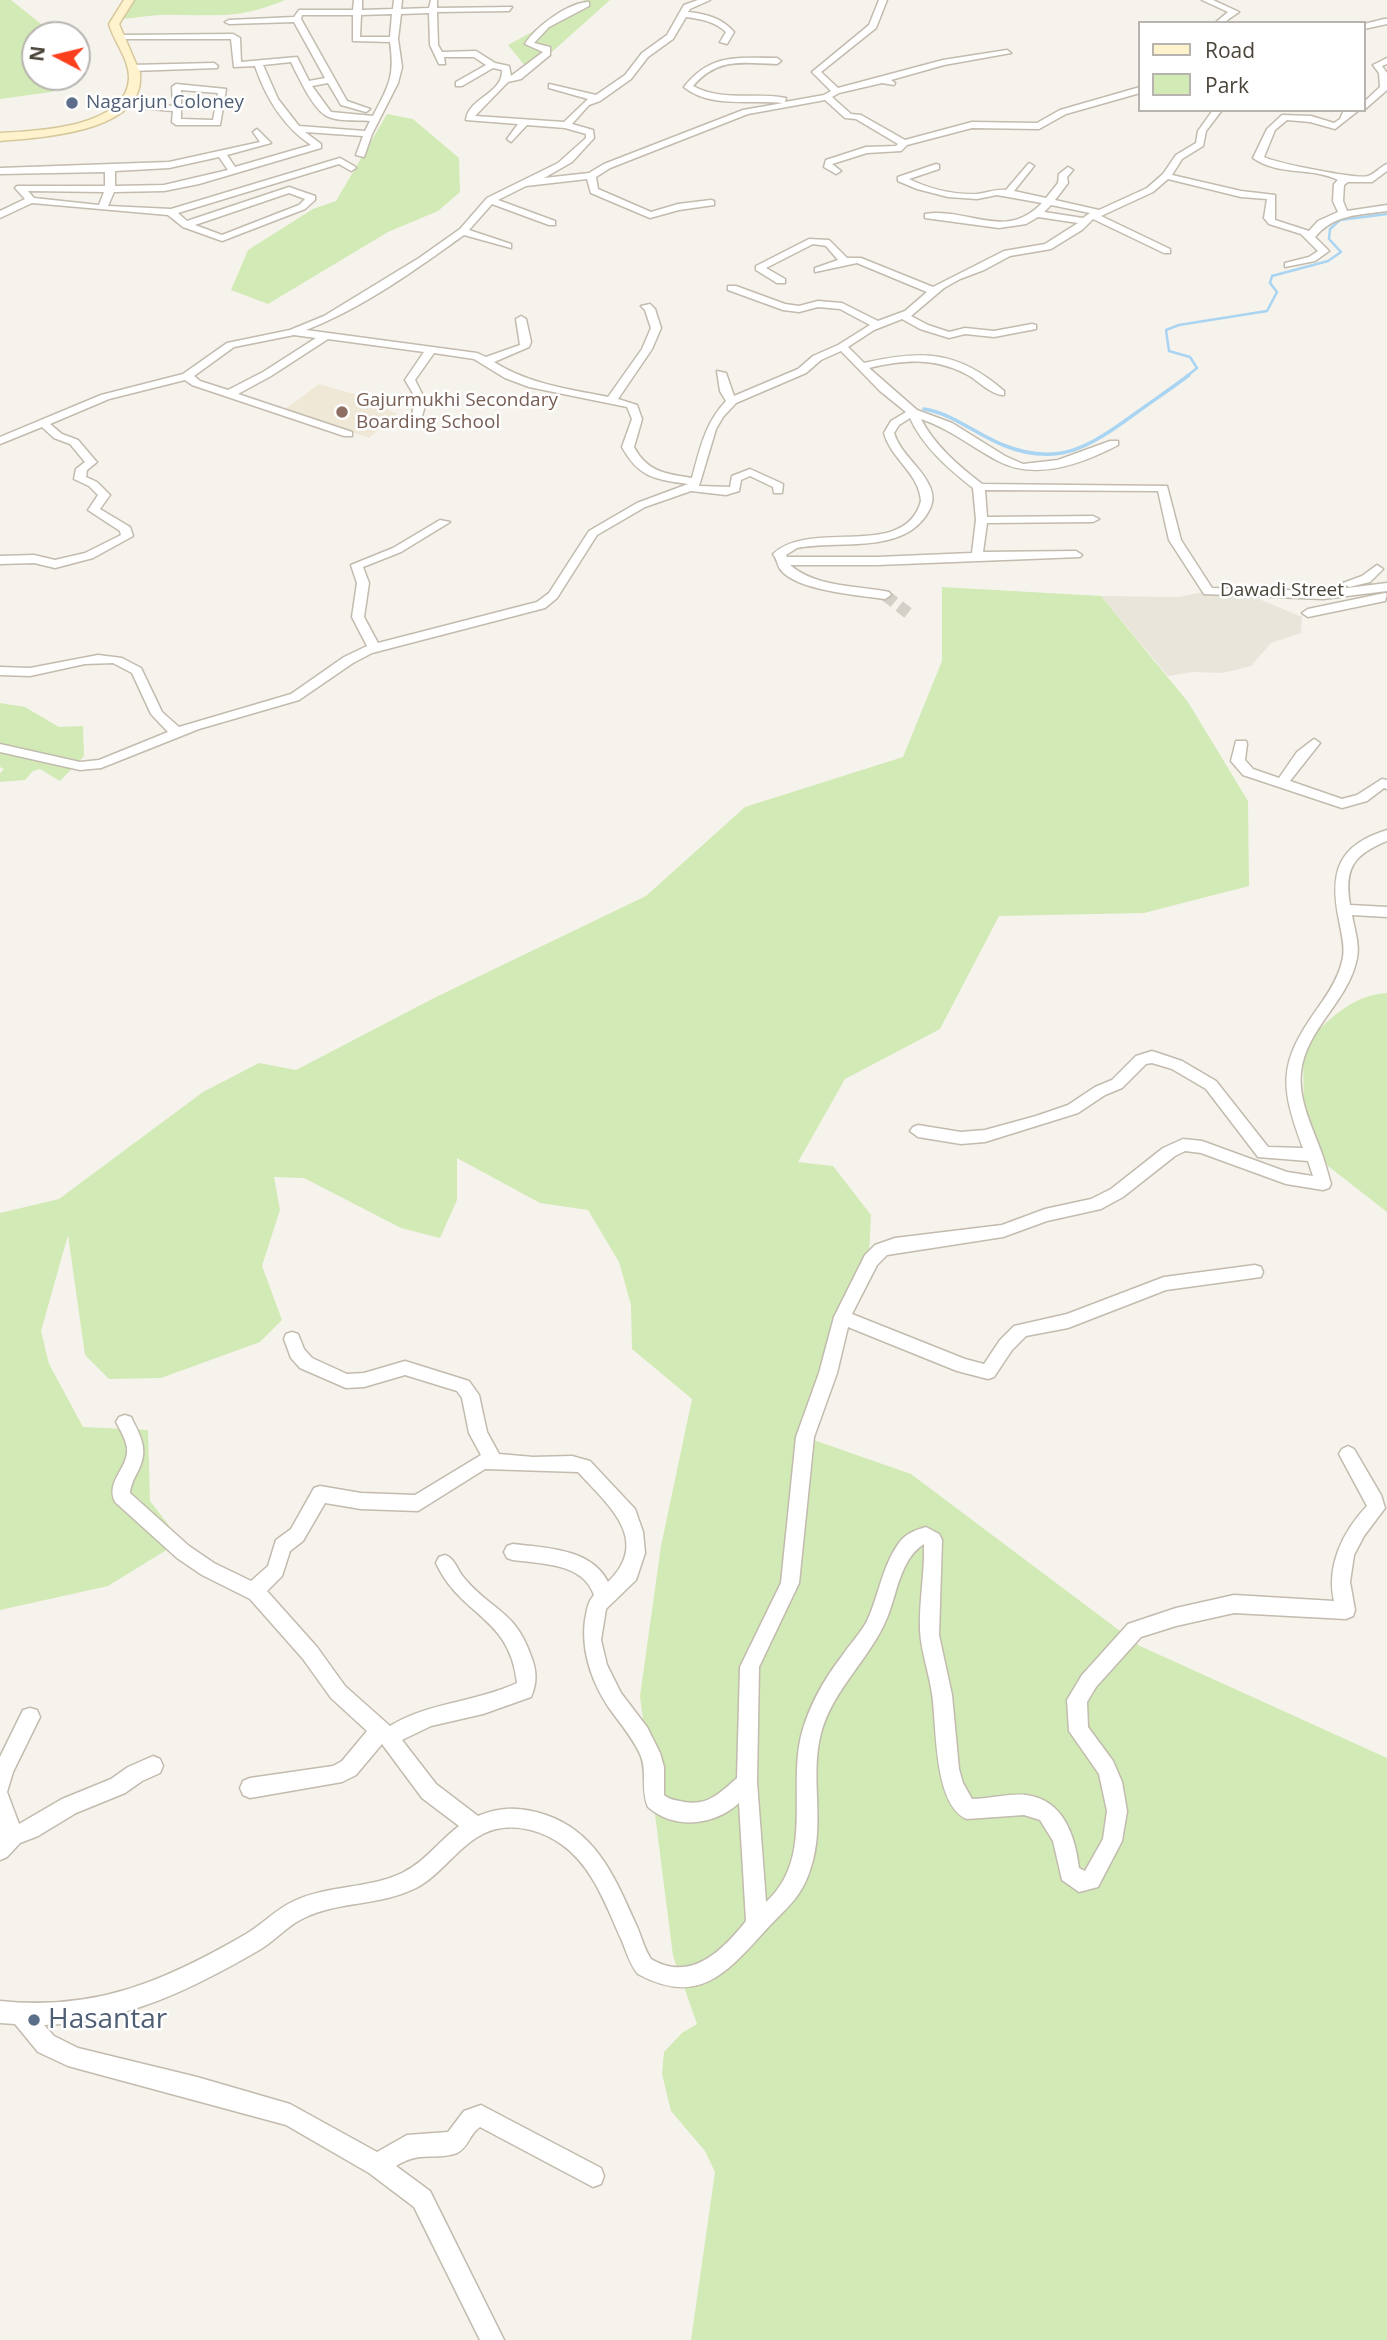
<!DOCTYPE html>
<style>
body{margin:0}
#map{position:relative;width:1387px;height:2340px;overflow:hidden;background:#f6f3ec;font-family:"Open Sans",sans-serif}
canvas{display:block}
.legend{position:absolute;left:1138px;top:21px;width:228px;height:91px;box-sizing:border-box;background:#fff;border:2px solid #b7b4b0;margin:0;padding:9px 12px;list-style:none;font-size:21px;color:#4b4439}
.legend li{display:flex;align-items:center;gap:14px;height:35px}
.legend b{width:35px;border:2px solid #b7b4b0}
.north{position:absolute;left:21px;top:21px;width:70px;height:70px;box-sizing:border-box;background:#fff;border:2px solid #b7b4b0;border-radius:50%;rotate:277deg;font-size:19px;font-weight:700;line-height:28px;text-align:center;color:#4b4439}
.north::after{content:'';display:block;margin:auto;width:24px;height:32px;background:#fc3f1d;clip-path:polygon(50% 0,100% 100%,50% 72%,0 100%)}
</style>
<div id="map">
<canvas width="1387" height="2340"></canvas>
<ul class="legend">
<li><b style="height:9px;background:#fff3cd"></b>Road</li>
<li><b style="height:19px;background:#d2eab5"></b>Park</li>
</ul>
<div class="north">N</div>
</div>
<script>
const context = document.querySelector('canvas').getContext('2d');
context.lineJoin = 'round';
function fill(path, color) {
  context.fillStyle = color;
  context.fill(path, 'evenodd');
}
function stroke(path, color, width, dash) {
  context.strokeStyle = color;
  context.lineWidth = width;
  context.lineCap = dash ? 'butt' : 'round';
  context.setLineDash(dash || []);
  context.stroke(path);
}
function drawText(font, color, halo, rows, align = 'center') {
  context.font = font + ' "Open Sans",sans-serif';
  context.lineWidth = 5;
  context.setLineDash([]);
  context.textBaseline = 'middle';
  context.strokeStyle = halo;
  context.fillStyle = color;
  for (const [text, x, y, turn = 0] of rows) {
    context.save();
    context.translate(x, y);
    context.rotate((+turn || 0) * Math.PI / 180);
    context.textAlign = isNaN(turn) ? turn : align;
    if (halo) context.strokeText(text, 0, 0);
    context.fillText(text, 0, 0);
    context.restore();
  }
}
fill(new Path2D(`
 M1208 591 1247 594 1302 617 1301 633 1271 643 1251 666 1223 673 1193 672 1168 676 1101 596 1178 597Z`), '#eae5da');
fill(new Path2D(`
 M319 384 357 395 397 414 369 438 285 409Z`), '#efe8d6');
fill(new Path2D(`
 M0 0H11L55 35H35V77H67V85L51 92 0 99Z
 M125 0H285C238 19 222 15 174 15 157 14 138 18 120 19Z
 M584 0H610L553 51 526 67 508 45 567 13Z
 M387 114 413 119 459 158 460 192 438 211 388 232 268 304 231 290 248 250 313 209 336 201Z
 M942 587 1101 596 1188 702 1248 801 1249 886 1144 913 999 916 940 1029 845 1079 798 1162 833 1166 871 1215 869 1255 805 1437 911 1474 1140 1646 1387 1758V2340H691L715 2172 705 2151 671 2111 662 2074 664 2052 682 2033 697 2024 673 1956 640 1696 661 1546 692 1399 632 1349 631 1305 619 1262 588 1210 540 1203 457 1158V1200L440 1238 401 1228 304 1178 274 1177 280 1210 262 1266 282 1320 260 1342 161 1378 109 1379 85 1355 68 1235 41 1331 49 1364 83 1427 148 1430 150 1501 181 1541 108 1586 0 1610V1213L59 1199 203 1092 259 1063 296 1070 436 997 646 896 745 807 903 757 942 661Z
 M0 703 25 707 59 727 83 726 84 756 60 781 40 769 33 771 25 780 0 782V773L4 769 0 767Z
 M1387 993V1212L1328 1166 1304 1123 1303 1046C1327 1021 1351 995 1387 993Z`), '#d2eab5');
stroke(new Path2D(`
 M1187 376 1197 368 1190 357 1169 351 1166 330 1179 325 1267 311 1277 292 1270 283 1272 276 1328 261 1341 252 1329 239 1330 229 1340 220 1387 214`), '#a9d4f2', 2.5);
stroke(new Path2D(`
 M924 409C954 414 975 434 1003 445 1060 468 1090 446 1136 413 1154 400 1172 388 1189 375`), '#a9d4f2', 3.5);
stroke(new Path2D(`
 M885 595 908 613`), '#d4d0c8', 12, [12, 6]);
const street = new Path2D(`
 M354 0H362V10L393 9 394 0H402L401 9 429 8 431 0H437V8L512 7 509 11 437 12 438 45 442 52 476 51 495 63 509 66 511 76 543 52 525 44C535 27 569 2 589 2V6L549 27 534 43 550 47V55L521 79 508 82 475 116 564 122 588 99 549 88V84L596 95 625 75 642 53 667 35 684 5 698 0H710L690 9 688 12C706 14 722 18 734 32L727 44 720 42 726 32C714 21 701 19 686 17L673 39 648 57 631 79 600 101 589 105 572 124 593 130 594 138 572 162 544 178 589 173 604 164 743 110 783 103C751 99 711 109 684 87 711 53 737 58 777 58L781 61 777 64C742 63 718 57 693 86 722 102 755 92 786 98L785 102 824 95 831 91 812 72 869 25 879 0H887L876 28 821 72 838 88 943 60 1007 50 1011 53 944 65 891 80 895 83 894 85 882 83 839 93 832 97 851 114 861 115 905 140 972 122 1037 123 1060 110 1140 87V93L1066 114 1039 129 972 128 907 145 901 151 867 153 832 164 841 171 836 174 824 167 826 160 866 147 896 146 898 144 856 119 845 118 825 100 748 114 610 168 596 177 598 189 651 212 678 204 711 200 714 201V205L679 210 650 218 591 193 587 179 526 186 498 200 555 221V225H549L492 204 469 230 511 244V248L464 235C415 270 363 308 306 330L477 353 486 357 520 345 516 319 521 316 526 319 531 342 529 347 494 362C529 384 568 389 608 397L642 349 651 328 645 310 641 306 650 304 655 309 661 328 652 349 618 399 637 405 642 419 634 447C647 472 666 474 692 478 700 449 705 423 726 401L720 391 717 371 726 373 734 396 798 369 813 356 838 345 870 325 840 309 818 307 799 312 783 310 728 290V286H736L785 304 799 306 818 301 842 303 878 321 905 311 927 292 857 263 815 272V268L838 260 826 246 813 244 766 268 785 279V283H777L756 270V266L809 239 829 240 847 258H861L933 287 1004 251 1045 244 1078 223 1038 217 1026 224 999 228 925 218V214C968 207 1005 242 1042 203L997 195 977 199 948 197 917 189 898 181V177L936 164 939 165V169L909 179C929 189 954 195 977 194 987 193 995 189 1006 190L1029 163 1034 166 1014 191 1046 198 1058 183 1059 174 1068 167 1073 170 1067 177 1068 183 1055 200 1099 210 1147 188 1163 174 1176 155 1196 143 1198 131 1213 110H1222L1206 131 1203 146 1182 159 1172 175 1241 191 1275 195V220L1309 231 1318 221 1338 212 1333 201 1334 184 1338 180C1312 167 1278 176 1253 158L1267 129 1282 115 1311 116 1334 123 1340 119 1343 112 1359 110 1335 129 1310 122 1287 120 1275 130 1264 157C1276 163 1359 180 1368 176 1375 174 1380 167 1387 164V171L1372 182H1348L1344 185 1343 201 1347 211 1387 205V211C1359 215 1334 214 1315 237L1329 251 1315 261 1285 267V263L1309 257 1318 251 1301 234 1269 224 1264 218 1267 199 1241 197 1168 179 1153 192 1101 216 1170 249V253H1164L1093 219 1082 230 1051 249 1010 256 984 270 960 279 944 288 911 316 928 325 949 332 965 328 994 331 1032 324 1036 325V329L994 337 965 334 949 338 920 329 902 319 874 330 848 347 864 363C921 350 957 350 1004 391V395C992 396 978 380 966 374 933 357 904 360 869 368L917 410 952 423 1005 456 1023 464 1058 460 1110 441H1118V445C1082 464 1036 481 998 461 972 447 950 429 921 419 934 445 959 466 982 484L1167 486 1181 540 1212 588 1323 591 1387 583V591L1323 599 1204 594 1169 540 1158 491 985 490 987 517 1093 516 1099 519 1093 522 987 523 983 552 1076 551 1082 555 1080 557 877 565H790C817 588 856 585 889 592L891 595 885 599C859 595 796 591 780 569 777 564 777 559 773 554 811 518 905 561 921 501 919 473 891 459 884 433L891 421 906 412 880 391 841 351 821 360 806 373 736 403 723 417 716 429 699 486 730 487 732 476 750 469 783 484 782 493H774L773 487 750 476 741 480 739 491 726 495 691 491 645 507 597 535 557 598 545 608 372 653 353 663 299 700 199 729 101 768 80 770 0 752V744L80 762 99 760 168 732 151 714 132 673 113 663 85 664 30 676 0 675V667L30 668 98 655 122 658 141 668 162 712 179 727 291 694 344 657 367 646 352 617 357 583 351 565 393 548 440 520 450 522 401 552 363 567 369 583 364 617 378 643 537 602 549 593 589 531 637 503 688 484C655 479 639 478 622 447L632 419 627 407 529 387 505 378 474 359 434 353 415 380 426 402 422 416 417 419 412 416 415 397 405 380 424 352 328 339 271 376 238 394 352 432V436H344L192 385 185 380 109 399 50 424 62 434 78 440 95 460 97 462 87 470 86 477 97 482 110 495 100 509 130 527 133 536 93 558 55 568 34 563 0 564V556L34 555 55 560 85 553 121 535 120 531 88 510 98 495 89 486 74 479 76 469 85 462 70 444 54 438 42 427 0 444V437L101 395 183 374 227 343 290 330 324 316 419 258 460 229 487 198 558 163 586 138V134L565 128 527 125 511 142 507 139 518 124 466 120C468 98 503 94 502 70L493 68 462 86H456V82L486 65 474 57H444L445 64H439L430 45 429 13 401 14 398 39 402 67 398 83 372 134 364 157 356 155 363 136 305 132 321 144V148L199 184 164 191 114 192 108 206 171 209 340 158 354 166 356 168 351 171 339 164 178 213 187 221 289 187 315 196V200L305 209 222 241 183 227 168 215 32 203 0 218V211L25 199 15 188 17 186H105V172L0 174V168L169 162 260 142 253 132 257 129 271 143 227 155 235 167 311 145C283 126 266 98 255 66L234 67 231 39H121L117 37 121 35 233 34 240 38 241 62 297 57 309 81 325 78 294 22 229 24 225 22 229 20 294 17 299 10H353ZM392 14 390 37H360L361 15ZM302 15H353V41L390 42C395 77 389 85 373 116L331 112 312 86 328 83 341 105 366 112 370 109 347 101 301 19ZM291 62C298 76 312 107 325 115 335 122 358 120 370 121L365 131 299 126 278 99 263 65ZM219 157 228 170 164 185 115 186V171L169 168ZM28 191 104 192 99 205 34 198ZM289 193 305 199 299 205 222 235 195 225ZM1051 205 1090 213 1083 218 1044 212ZM294 335 316 338 263 372 228 390 200 381 194 376 234 347ZM910 418C923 447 949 469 973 488L976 520 972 553 877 557H787L786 555 797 548C837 540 898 554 925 517 932 507 935 499 930 487 921 466 901 455 894 433L899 425Z
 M1202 0H1213L1239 12 1223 23H1215L1228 12Z
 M1384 19H1387V24L1364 29V24Z
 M1387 58V64L1382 66 1387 73V90L1364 110V102L1380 87 1379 73 1373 65Z
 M214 63 218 66 217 68 132 71 128 68 132 65Z
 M176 84 226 89 220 125H176L172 122 173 111 127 107 123 104 127 101 173 106 172 87ZM181 90 218 93 213 120 181 119Z
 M1377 565 1383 569 1370 582 1349 587 1343 583 1362 576Z
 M1385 593 1387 594 1385 601 1308 617 1302 613 1308 609Z
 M1314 739 1320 743 1290 781 1342 799 1357 795 1382 779 1387 780V789L1384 788 1367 801 1342 808 1243 775 1231 761 1236 741H1246L1247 744 1245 760 1253 769 1279 778 1297 752Z
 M1387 830V841C1353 855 1344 868 1350 905L1387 907V917L1352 915C1354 928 1360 944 1357 958 1349 1001 1306 1028 1301 1072 1298 1101 1313 1128 1322 1154 1325 1162 1328 1174 1331 1184L1329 1188 1323 1190 1286 1184 1201 1153 1185 1151 1175 1156 1123 1197 1101 1209 1047 1221 1003 1237 887 1255 877 1265 852 1314 965 1359 984 1364 1000 1340 1014 1326 1067 1314 1164 1277 1255 1265 1261 1267 1263 1272 1261 1277 1166 1290 1068 1328 1026 1336 1012 1350 994 1377 988 1379 957 1371 848 1327 837 1373 814 1437 799 1583 759 1667 757 1782 766 1902C814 1859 788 1792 801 1736 808 1708 824 1679 842 1656 850 1644 860 1634 867 1621 879 1596 882 1566 899 1543 906 1533 916 1530 926 1527L939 1534 942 1540 939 1635 952 1695 959 1769 963 1783 972 1799C990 1799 1009 1793 1026 1795 1064 1800 1075 1836 1079 1868L1085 1871 1103 1839 1107 1811 1099 1774 1069 1731 1067 1700 1082 1675 1128 1624 1176 1608 1234 1595 1334 1601C1326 1566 1343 1531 1367 1506L1339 1454 1342 1449 1348 1446 1354 1449 1381 1495 1385 1508 1364 1536 1354 1555 1350 1582 1355 1610 1353 1616 1346 1619 1234 1613 1176 1626 1141 1637 1096 1687 1087 1702 1088 1727 1113 1761 1122 1782 1127 1811 1122 1841 1098 1887 1079 1892 1062 1880 1053 1841 1040 1820 1024 1815 967 1819C933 1805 937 1725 932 1694 929 1672 921 1652 920 1630 919 1601 925 1572 924 1544 900 1559 897 1594 887 1618 870 1659 833 1689 821 1733 810 1775 824 1818 813 1860 803 1899 788 1905 763 1933 725 1975 697 2006 638 1974 630 1965 627 1953 622 1941 607 1908 593 1866 561 1844 543 1831 518 1824 496 1829 463 1837 445 1873 416 1888 380 1906 338 1901 304 1918 288 1925 276 1940 261 1949 194 1988 124 2023 44 2025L54 2036 78 2048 197 2077 290 2104 377 2152 407 2135 448 2132 464 2111 481 2105 601 2168 604 2176 601 2184 593 2187 480 2127C470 2133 468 2148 457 2153 436 2161 421 2150 396 2166L430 2191 504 2340H480L414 2207 369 2173 286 2125 68 2066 38 2052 15 2024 0 2023V2001C96 2011 165 1981 246 1934 263 1924 276 1909 294 1901 328 1885 368 1889 402 1873 425 1862 439 1841 459 1826L422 1798 382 1744 356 1775 342 1782 250 1798 243 1795 240 1788 243 1781 250 1778 333 1766 342 1761 367 1731 331 1698 303 1659 250 1599 202 1575 177 1558 115 1502C105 1481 129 1468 127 1448 126 1439 120 1430 116 1422L119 1417 125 1415 131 1417C141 1437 149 1450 138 1471 134 1479 131 1484 130 1493L189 1546 214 1563 251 1581 268 1566 276 1540 291 1529 314 1488 320 1486 361 1493 415 1495 481 1455 469 1433 462 1398 457 1391 405 1375 364 1387 346 1388 300 1368 291 1358 284 1339 286 1334 292 1332 298 1334 304 1349 312 1358 347 1374 364 1373 405 1361 469 1381 479 1395 487 1432 499 1454 533 1457 572 1456 590 1461 635 1509 643 1532 645 1553 636 1580 606 1609 601 1640 607 1665 621 1693 647 1727 660 1753 664 1767V1795C670 1800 676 1800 684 1802 708 1806 720 1793 737 1778L740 1667 781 1583 796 1437 819 1373 834 1317 865 1255 875 1245 895 1238 1002 1225 1045 1209 1091 1199 1111 1189 1163 1148 1183 1139 1202 1141 1287 1172 1313 1176 1308 1161 1258 1157 1206 1089 1172 1069 1152 1063 1146 1064 1122 1088 1105 1095 1078 1113 985 1142 961 1144 918 1137 910 1131 913 1127 918 1125 961 1132 985 1130 1036 1116 1068 1105 1095 1087 1112 1080 1136 1056 1152 1051 1182 1061 1216 1081 1268 1147 1303 1148C1280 1086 1278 1064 1317 1009 1328 994 1340 976 1343 957 1345 946 1341 932 1339 920 1329 872 1338 845 1387 830ZM485 1469 578 1472C608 1505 652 1540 608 1582 591 1548 545 1548 513 1544L507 1546 504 1552 507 1558 513 1560C542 1564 583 1563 594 1595 587 1603 587 1611 585 1620 581 1651 592 1682 609 1708 620 1723 632 1737 640 1754 648 1771 640 1788 648 1807 674 1830 714 1826 739 1803L746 1921C723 1950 691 1983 651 1959 645 1950 642 1939 638 1929 617 1883 599 1833 546 1815 522 1807 502 1806 478 1816L436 1784 402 1740 431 1726 483 1714 531 1697C537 1683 537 1671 531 1656 515 1610 492 1611 465 1579 457 1571 456 1559 445 1555L439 1557 436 1563C461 1617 510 1616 517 1683 477 1702 429 1702 390 1726L345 1686 317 1647 267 1591 282 1576 290 1551 303 1541 325 1503 361 1509 418 1511Z
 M30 1708 37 1710 40 1717 13 1772 7 1792 19 1824 62 1799 111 1779 128 1767 153 1756 160 1759 163 1766 160 1773 142 1781 125 1793 76 1813 38 1836 20 1843 7 1857 0 1860V1757L23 1710Z`);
const secondary = new Path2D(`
 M124 0H134L119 24 140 73C146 133 41 137 0 141V133C36 131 126 128 129 79 130 60 114 42 109 24Z`);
stroke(street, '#c2bbae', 3);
stroke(secondary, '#d6c79b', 3);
fill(street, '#fff');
fill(secondary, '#fff3cd');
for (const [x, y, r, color] of [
 [72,103,7,"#5c6f8a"],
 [342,412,7,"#8d6e63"],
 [34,2020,7,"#5c6f8a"]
]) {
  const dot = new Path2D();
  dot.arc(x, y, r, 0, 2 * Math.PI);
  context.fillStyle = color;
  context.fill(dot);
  stroke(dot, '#fff', 2.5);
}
drawText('19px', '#4e5e75', '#fff', [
 ["Nagarjun Coloney",86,103]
], 'left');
drawText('19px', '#785e54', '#fff', [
 ["Gajurmukhi Secondary",356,401],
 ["Boarding School",356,423]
], 'left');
drawText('19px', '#4b4439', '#fff', [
 ["Dawadi Street",1282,591]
]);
drawText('28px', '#4e5e75', '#fff', [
 ["Hasantar",48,2020]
], 'left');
</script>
